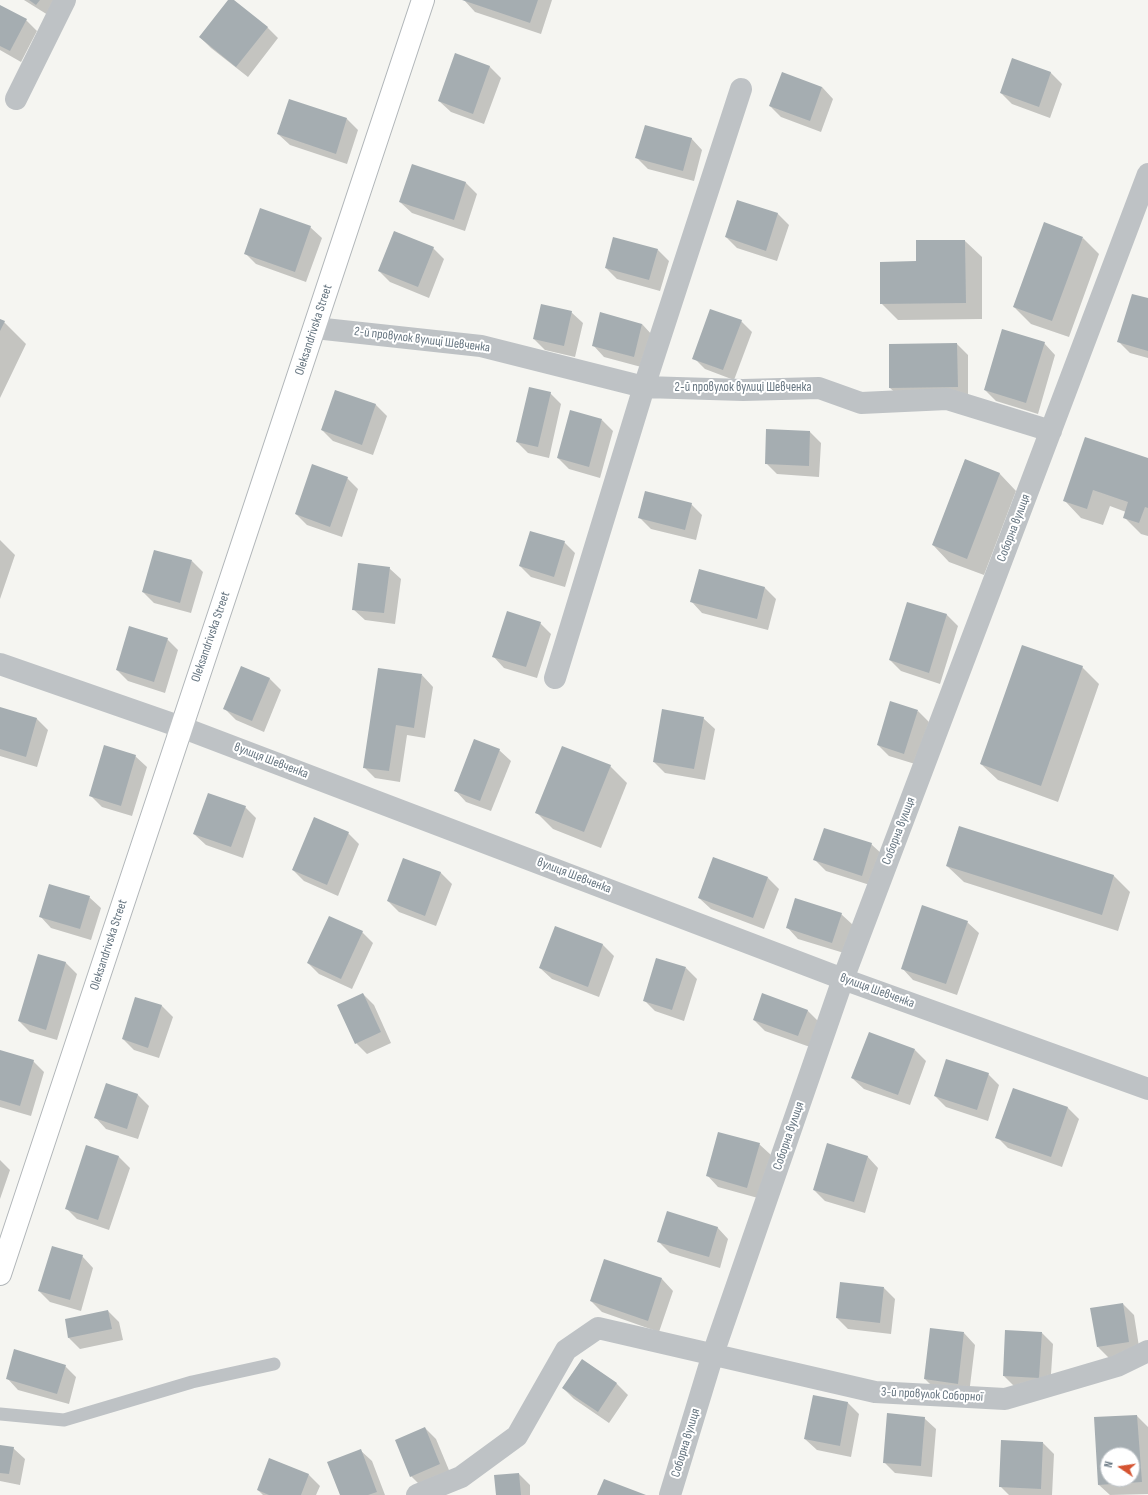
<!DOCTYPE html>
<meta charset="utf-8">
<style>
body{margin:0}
#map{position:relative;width:1148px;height:1495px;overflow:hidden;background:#f5f5f1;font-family:"Sofia Sans Condensed",sans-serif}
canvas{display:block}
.north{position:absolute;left:1100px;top:1447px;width:40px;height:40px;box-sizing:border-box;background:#fff;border:1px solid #c2c8cc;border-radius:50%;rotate:283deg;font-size:11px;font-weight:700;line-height:16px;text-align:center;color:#667580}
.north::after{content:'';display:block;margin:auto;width:14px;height:18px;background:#d55431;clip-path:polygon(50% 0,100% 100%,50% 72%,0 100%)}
</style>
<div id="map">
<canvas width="1148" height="1495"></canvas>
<div class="north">N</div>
</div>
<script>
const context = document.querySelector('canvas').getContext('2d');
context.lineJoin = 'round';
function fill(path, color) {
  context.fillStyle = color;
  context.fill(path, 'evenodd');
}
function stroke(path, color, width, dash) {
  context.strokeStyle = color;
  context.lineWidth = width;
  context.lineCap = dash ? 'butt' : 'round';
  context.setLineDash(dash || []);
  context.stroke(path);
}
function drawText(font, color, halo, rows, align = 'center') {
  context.font = font + ' "Sofia Sans Condensed",sans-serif';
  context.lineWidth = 4;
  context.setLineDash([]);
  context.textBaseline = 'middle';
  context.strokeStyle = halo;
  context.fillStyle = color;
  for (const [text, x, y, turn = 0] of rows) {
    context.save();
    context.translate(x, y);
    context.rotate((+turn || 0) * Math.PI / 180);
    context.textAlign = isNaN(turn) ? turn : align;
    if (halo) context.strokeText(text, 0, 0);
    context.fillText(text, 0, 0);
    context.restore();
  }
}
fill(new Path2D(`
 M24 0H58L48 15Z
 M229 0H232L267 27 278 38 248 77 211 48 200 37Z
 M464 0H552L541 34 475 12Z
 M0 6 26 20 37 31 21 62 0 50Z
 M456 55 490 67 501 78 484 124 451 112 439 101Z
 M1013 60 1051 73 1062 84 1050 118 1012 104 1001 93Z
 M822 87 833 99 821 132 781 117 770 106Z
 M347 119 358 130 347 164 290 145 278 134Z
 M691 138 702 150 694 181 648 169 637 158Z
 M412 165 466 183 477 194 465 231 412 213 400 202Z
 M738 201 778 214 789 225 777 261 737 248 726 237Z
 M310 227 322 238 306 282 256 264 245 253Z
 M1083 238 1099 254 1069 337 1031 324 1014 307Z
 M965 241 982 257V319L898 320 881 303 917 262Z
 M433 248 444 259 429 298 390 282 379 271Z
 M658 250 669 261 660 291 617 279 606 268Z
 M1148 299V358L1130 353 1118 341Z
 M571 312 583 323 575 357 545 350 534 339Z
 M0 320 4 322 26 344 0 398Z
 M741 321 752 332 734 380 705 369 694 358Z
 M642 324 653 336 645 368 604 357 593 345Z
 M1044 343 1055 355 1038 414 996 401 985 390Z
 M957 344 968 355V398L902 399 890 388Z
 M336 391 376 405 387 416 373 455 333 441 322 430Z
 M550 393 561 404 549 458 528 453 517 442Z
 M602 420 613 431 600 478 569 469 558 458Z
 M767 430 810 432 821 443 819 477 777 474 766 463Z
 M1148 459V536L1141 534 1124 517 1126 512 1110 506 1103 525 1081 518 1065 501Z
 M965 460 1000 474 1016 491 984 575 949 562 933 545Z
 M347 478 358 489 342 537 307 525 296 514Z
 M691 504 702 515 696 540 651 529 640 518Z
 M0 540 15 555 0 599Z
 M564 542 575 553 565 587 531 577 520 566Z
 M192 561 203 572 191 613 154 603 143 592Z
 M389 568 401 579 395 624 365 620 353 609Z
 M765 588 776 599 768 630 702 613 691 601Z
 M908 603 947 615 958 626 940 684 901 671 890 660Z
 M540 623 551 634 537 678 504 668 493 656Z
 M167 639 178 650 165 693 128 681 117 670Z
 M242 667 270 679 281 690 264 732 236 720 225 709Z
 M1082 667 1099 684 1058 802 998 780 981 764Z
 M422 675 433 687 425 738 407 735 400 782 375 778 364 767Z
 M0 708 37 719 48 730 37 767 0 756Z
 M918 711 929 722 915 764 889 756 878 745Z
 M703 718 715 729 705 780 665 773 654 762Z
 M499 750 511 761 491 811 466 802 455 790Z
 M135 756 147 767 132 816 102 807 91 796Z
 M610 766 627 783 601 848 553 829 537 813Z
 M245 807 256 818 243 858 206 845 194 834Z
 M959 827 1114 876 1130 892 1118 931 964 882 947 866Z
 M348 833 359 844 338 896 304 881 293 870Z
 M871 844 883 855 873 886 826 871 815 860Z
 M404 859 441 873 452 884 436 926 399 912 388 901Z
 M768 878 779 889 764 929 711 909 699 898Z
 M89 897 101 908 91 940 51 928 40 916Z
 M841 914 853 925 844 953 798 939 787 927Z
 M967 922 979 933 957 995 913 980 902 968Z
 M556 927 603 945 614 956 599 997 552 979 540 968Z
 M362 932 373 943 352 989 319 974 308 963Z
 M39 955 66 963 77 974 57 1040 30 1032 19 1021Z
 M686 968 697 979 684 1021 655 1011 644 1000Z
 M363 994 374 1005 391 1043 367 1054 356 1043Z
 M136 998 162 1006 173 1017 159 1058 134 1050 123 1039Z
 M807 1010 819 1022 810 1047 765 1031 754 1020Z
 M915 1050 926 1061 910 1105 864 1089 852 1078Z
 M0 1051 33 1061 44 1072 31 1116 0 1107Z
 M988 1074 999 1085 988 1121 946 1107 935 1096Z
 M107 1084 138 1095 149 1106 138 1139 106 1129 95 1117Z
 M1014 1089 1068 1108 1079 1119 1062 1167 1008 1148 997 1137Z
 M759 1144 771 1155 758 1198 718 1187 707 1175Z
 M87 1147 119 1157 130 1168 109 1230 77 1219 66 1208Z
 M867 1156 878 1168 865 1213 825 1201 814 1190Z
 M0 1160 10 1170 0 1199Z
 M717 1227 728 1239 720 1268 670 1253 658 1241Z
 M82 1256 93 1268 81 1311 50 1302 39 1291Z
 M662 1279 673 1291 659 1332 602 1312 591 1301Z
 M884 1288 895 1299 891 1334 848 1329 837 1318Z
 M1123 1304 1134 1315 1140 1353 1109 1358 1098 1347Z
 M108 1311 119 1322 123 1340 80 1349 69 1338 66 1320Z
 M964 1333 975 1345 969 1394 936 1390 925 1379Z
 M1042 1333 1053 1344 1050 1389 1015 1387 1004 1376Z
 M582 1360 617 1384 628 1395 609 1423 574 1399 563 1388Z
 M65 1366 76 1377 69 1404 18 1390 7 1378Z
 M814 1396 848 1403 859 1414 851 1457 817 1450 805 1439Z
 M1137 1416 1148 1427V1494L1110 1495 1099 1485 1095 1418ZM1108 1455H1132V1479H1108Z
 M924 1418 936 1429 932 1477 895 1473 884 1462Z
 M425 1428 436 1439 451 1475 422 1487 411 1476Z
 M1043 1443 1054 1454 1052 1495H1009L1000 1486Z
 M0 1446 13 1448 25 1459 20 1485 0 1481Z
 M360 1450 372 1461 385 1495H341Z
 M519 1474 530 1485V1495H497Z
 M309 1475 320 1486 316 1495H263L258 1490Z`), '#0003');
fill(new Path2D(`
 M29 0H40L36 5Z
 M228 0H234L268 27 236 67 199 37Z
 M462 0H538L530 23Z
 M0 5 27 19 10 51 0 46Z
 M455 53 490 66 473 114 438 101Z
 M1012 58 1051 72 1039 107 1000 93Z
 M782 72 822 87 810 121 769 106Z
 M289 99 347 118 336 154 277 134Z
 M645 125 692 138 683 171 635 158Z
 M412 164 466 182 454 220 399 202Z
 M737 200 778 213 766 251 725 237Z
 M260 208 311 226 295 272 244 254Z
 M1044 222 1083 237 1052 321 1013 307Z
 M394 231 434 247 418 287 378 271Z
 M613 237 658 249 649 280 605 268Z
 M916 240H965L966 303 880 304V262L916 261Z
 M1132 294 1148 298V351L1117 342Z
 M541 304 572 311 564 346 533 339Z
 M710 309 742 320 723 370 692 359Z
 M600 312 642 324 634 357 592 346Z
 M0 319 5 321 0 331Z
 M1002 329 1045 342 1026 403 984 390Z
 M957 343 958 387 889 388V344Z
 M529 387 551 392 538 447 516 442Z
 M335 390 376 404 362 445 321 430Z
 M570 410 602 419 589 467 557 458Z
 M766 429 810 431 809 466 765 464Z
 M1085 437 1148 458V508L1145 507 1139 523 1123 518 1128 502 1093 490 1087 509 1063 501Z
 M965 459 1000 473 967 559 932 545Z
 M312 464 348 477 330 527 295 514Z
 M645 491 692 503 685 530 638 518Z
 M530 531 565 541 554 577 519 566Z
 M154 550 192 560 180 603 142 592Z
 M358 563 390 567 384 613 352 610Z
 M699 569 765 587 757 619 690 602Z
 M907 602 947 614 929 673 889 660Z
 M507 611 541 622 526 667 492 657Z
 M129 626 168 638 154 682 116 670Z
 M1022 645 1083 666 1041 786 980 764Z
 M241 666 270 678 252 721 223 709Z
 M378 668 422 674 414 728 396 725 389 771 363 768Z
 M890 701 918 710 904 754 877 745Z
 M0 707 37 718 26 757 0 749Z
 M662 709 704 717 694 769 653 762Z
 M474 739 500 749 480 801 454 791Z
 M104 745 136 755 121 806 89 796Z
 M562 746 611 765 584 832 535 813Z
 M208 793 246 806 231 847 193 834Z
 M314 817 349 832 327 885 292 870Z
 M959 826 1114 875 1102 915 946 866Z
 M824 828 872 843 862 876 813 860Z
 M713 857 768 877 753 918 698 898Z
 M403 858 441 872 425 916 387 901Z
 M49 884 90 896 80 929 39 917Z
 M795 898 842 913 832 943 786 928Z
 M922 905 968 921 946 984 901 969Z
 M329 916 363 931 341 979 307 963Z
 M555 926 603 944 588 987 539 968Z
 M38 954 66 962 46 1030 18 1021Z
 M656 958 686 967 672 1010 643 1001Z
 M363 993 381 1032 355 1044 337 1005Z
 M762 993 808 1010 798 1036 753 1020Z
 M135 997 162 1005 148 1048 122 1039Z
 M869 1032 915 1049 898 1095 851 1078Z
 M0 1050 34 1060 20 1106 0 1100Z
 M946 1059 989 1073 977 1110 934 1096Z
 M106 1083 138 1094 127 1129 94 1118Z
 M1013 1088 1068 1107 1051 1157 995 1138Z
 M718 1132 760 1143 747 1188 706 1176Z
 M827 1143 868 1156 854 1202 813 1190Z
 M86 1145 119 1156 98 1220 65 1209Z
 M667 1211 718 1227 709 1257 657 1242Z
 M52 1246 83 1255 70 1300 38 1291Z
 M604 1259 662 1278 648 1321 590 1301Z
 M840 1282 884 1287 880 1323 836 1318Z
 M1123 1303 1129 1342 1097 1347 1090 1308Z
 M108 1310 112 1329 68 1338 65 1319Z
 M930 1328 964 1332 958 1384 924 1379Z
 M1005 1330 1042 1332 1039 1378 1003 1376Z
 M14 1349 66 1365 57 1394 6 1379Z
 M582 1359 617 1383 598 1412 562 1388Z
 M813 1395 848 1402 840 1446 804 1439Z
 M887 1413 925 1417 921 1466 883 1463Z
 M1137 1415 1142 1482 1098 1485 1094 1417ZM1108 1455H1132V1479H1108Z
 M425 1427 440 1464 410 1477 395 1440Z
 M1001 1440 1043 1442 1041 1489 999 1487Z
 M0 1445 14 1447 9 1474 0 1473Z
 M361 1449 377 1492 368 1495H340L327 1462Z
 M269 1458 309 1474 301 1495H269L257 1490Z
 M519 1473 521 1495H496L494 1475Z
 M604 1479 646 1495H597Z`), '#a5adb1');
const secondary = new Path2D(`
 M0 1274 423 0`);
stroke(secondary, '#b1b6b9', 24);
stroke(new Path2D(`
 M0 1414 64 1420 192 1382 274 1364`), '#bec2c5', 13);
stroke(new Path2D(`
 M16 99 65 0
 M315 328 481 346 644 387 743 390 819 388 861 403 947 399 1051 431
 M0 664 181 727 843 979 1148 1089
 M555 678 644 387 741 89
 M417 1495 461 1477 517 1436 566 1350 598 1328 875 1392 1005 1399 1117 1366 1148 1351
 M670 1495 713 1354 843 979 1148 174`), '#bec2c5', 22);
stroke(secondary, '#fff', 22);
drawText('13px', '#667580', '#fff', [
 ["Oleksandrivska Street",314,330,-72],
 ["2-й провулок вулиці Шевченка",422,340,7],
 ["2-й провулок вулиці Шевченка",743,388],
 ["Соборна вулиця",1014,528,-69],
 ["Oleksandrivska Street",211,637,-71],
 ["вулиця Шевченка",271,761,21],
 ["Соборна вулиця",899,831,-69],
 ["вулиця Шевченка",574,876,21],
 ["Oleksandrivska Street",109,945,-72],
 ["вулиця Шевченка",877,991,20],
 ["Соборна вулиця",789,1136,-71],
 ["3-й провулок Соборної",932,1395,3],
 ["Соборна вулиця",686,1443,-73]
]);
</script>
